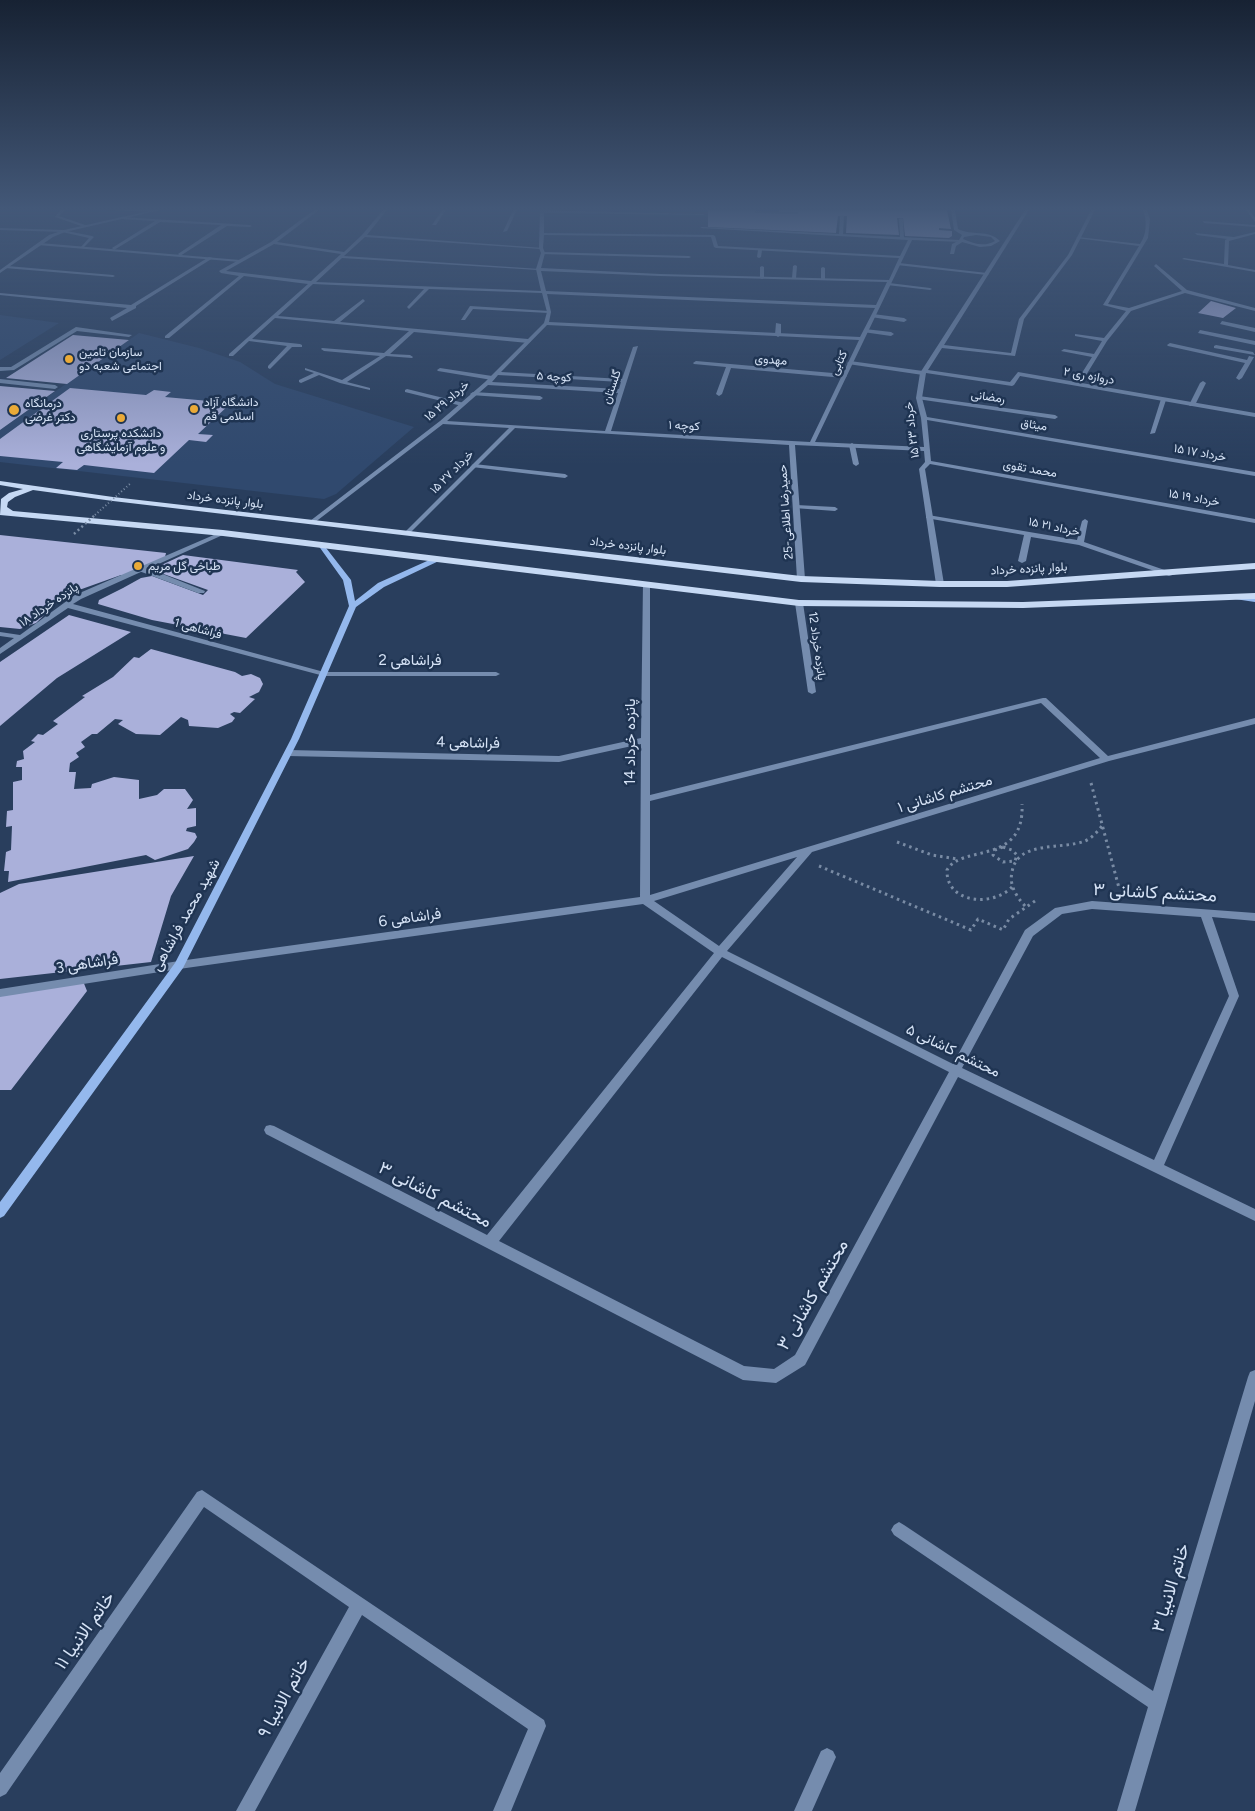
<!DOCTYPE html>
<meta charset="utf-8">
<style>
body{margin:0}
canvas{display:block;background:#293e5d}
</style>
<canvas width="1255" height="1811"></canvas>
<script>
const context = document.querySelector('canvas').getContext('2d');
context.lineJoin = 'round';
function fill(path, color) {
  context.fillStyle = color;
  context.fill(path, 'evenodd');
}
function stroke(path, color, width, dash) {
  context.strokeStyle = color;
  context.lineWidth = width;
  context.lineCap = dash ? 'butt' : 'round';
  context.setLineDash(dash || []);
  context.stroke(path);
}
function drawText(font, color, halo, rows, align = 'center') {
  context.font = font + ' Figtree,Vazirmatn,sans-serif';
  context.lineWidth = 5;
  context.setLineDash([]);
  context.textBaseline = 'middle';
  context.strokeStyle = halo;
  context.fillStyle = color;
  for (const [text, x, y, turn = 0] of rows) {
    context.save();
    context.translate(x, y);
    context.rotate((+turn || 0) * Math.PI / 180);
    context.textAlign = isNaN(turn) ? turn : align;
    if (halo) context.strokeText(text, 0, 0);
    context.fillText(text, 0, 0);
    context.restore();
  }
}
fill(new Path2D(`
 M0 315 59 323 0 360Z
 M139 333 199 348 240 362 275 384 414 427 336 494 324 499 0 462V430Z`), '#30496e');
fill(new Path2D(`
 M708 210H756L755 212 799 214 779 212V210H947L951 229 939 228V230L952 231V236L949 238 905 236 903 218H897L899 235 848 233H846L847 216H838L836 233 708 227Z
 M1211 301 1236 308 1223 318 1198 313Z
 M73 335 129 340 67 384 6 378Z
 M0 386 55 391 0 430Z
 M70 388 146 395 154 390 171 392 165 397 231 403 198 434 213 435 206 442 189 440 154 473 84 465 77 470 56 468 63 462 0 456V439Z
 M0 535 166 553 165 557 126 575H121L65 595 36 623 20 629 0 627Z
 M183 555 298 570 296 572 305 582 246 638 152 620 98 604 99 600 123 588 141 578 152 576 203 595 208 590 158 572 155 568Z
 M69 615 131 632 57 678 0 726V662Z
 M151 649 235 672 242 676 251 674 260 678 263 684 259 692 249 697 255 699 240 713 234 712 230 714 235 718 232 722 218 728 189 726 188 720 181 717 160 735 136 734 118 724 123 720 115 719 97 734H92L81 742 85 747 76 753 79 757 70 763 69 772H76L74 789 91 788 92 784 114 777 139 780V799L157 795 164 789H185L193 800 187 809 196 808V826L187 828 186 831 195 833 197 837 194 842 188 849 155 860 146 855 8 882 9 871H4L6 852 11 850 12 826 6 827 7 811 13 810V782L22 780V767H16L17 761 24 759 23 751 35 742 31 741 38 734 43 735 58 724 53 721 85 697 82 696 113 677 134 657 139 658Z
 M194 856 171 896 151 962 0 979V893L19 884Z
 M83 981 87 991 71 1012 11 1090H0V996Z`), '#aab0da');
stroke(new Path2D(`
 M1091 783 1119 888
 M897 842 932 855 957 859
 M1003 847 1012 850 1017 855 1015 861 1003 862 993 855 995 850Z
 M819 866 971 930 978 919 1003 930 1009 919 1035 901
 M1012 887C993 907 946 904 947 870 961 844 1025 866 1022 804
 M1025 906C1016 896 1009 885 1012 872 1017 840 1062 850 1085 841 1092 838 1097 832 1102 826`), '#798ba4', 3, [2.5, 4]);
fill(new Path2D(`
 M104 210H155L156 211 154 212Z
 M314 210H319L277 242 344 252 362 235 383 210H387L367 235 543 248 541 249 365 237 344 256 540 269 538 270 342 258 316 282 542 291 544 292 542 293 429 289 409 309 407 307 424 289 313 284 278 316 334 321 363 299 365 301 340 322 528 339 531 341 528 343 414 332 390 354 410 355 413 357 412 358 386 356 347 382 370 388V390L340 383 319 375 301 383 299 382V380L314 373 305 370V368L342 380 380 356 324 351 321 349 322 348 384 353 409 331 275 318 252 339 300 344 302 345V347H292L270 369 268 368V366L287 346 249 341 233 356H229V354L308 284 244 276 169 338H165V336L239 276 221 273 219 271 271 242ZM274 244 341 254 311 281 226 271Z
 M442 210H446L436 225H432Z
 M513 210H517L507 231 503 232Z
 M1143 210H1147L1150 219 1148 238 1108 304 1129 308 1182 291 1154 266 1156 264 1187 290 1255 308V311L1185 293 1131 311 1107 341 1080 385H1076L1075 384 1092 357 1061 351 1064 349 1094 354 1102 341 1075 336V334L1104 338 1126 311 1103 305 1139 246 1076 238 1078 237 1140 244C1147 234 1147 221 1143 210Z
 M756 211 797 212 799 213 797 214 755 213Z
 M842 215 844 216 843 235 841 236 839 235 840 216Z
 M121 217 250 225 252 226 250 227 227 226 180 256 178 254 221 225 160 222 114 250 112 248 155 221 120 219Z
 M901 218 903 219 904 238 902 239 900 238 899 219Z
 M1203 221 1255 225V227L1204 223Z
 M62 230 92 236 94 237 83 248 81 247 89 238 62 232Z
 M1255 232V234L1229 241 1228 265 1255 270V272L1182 259 1184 258 1224 264 1225 240 1227 239 1197 235 1195 233 1234 237Z
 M960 240 964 241 956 246 954 254H950L952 244Z
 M760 249 762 250 761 257 759 258 757 257 758 250Z
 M543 252 689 256 691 257 689 258 541 254Z
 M209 257 213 258 136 306V308L112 321 110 318 127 308 0 295V293L131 305Z
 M899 263 987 273 989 274 987 275 897 265Z
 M795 265 797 266 796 278 794 279 792 278 793 266Z
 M7 266 113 275 115 276 113 277 5 268Z
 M762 266 764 267V278L762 279 760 278V267Z
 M823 267 825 268V279L823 280 821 279V268Z
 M889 283 930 288 932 289 930 290 887 285Z
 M470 306 549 311 551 312 549 313 473 309 465 320H461Z
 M873 314 904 318 907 320 904 322 871 317Z
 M1222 321 1255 328V332L1220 324Z
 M776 323 781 324V335L778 337 775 335Z
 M76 327 132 335 129 337 77 331 14 370 0 371V367H11Z
 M865 329 891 332 894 334 891 336 863 332Z
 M1200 330 1255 341V345L1198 333Z
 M1170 343 1247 360 1249 356 1254 357 1242 378 1239 380 1236 378 1245 363 1168 346 1167 345Z
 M1216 345 1253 352 1255 355 1214 348V346Z
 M696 361 844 374 847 376 844 378 731 368 722 394 719 396 716 394 726 367 694 364 693 363Z
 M850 361 923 371 926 373 923 375 848 364 847 363Z
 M440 368 492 376 495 378 492 380 438 371 437 370Z
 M0 379 55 385 58 387 55 389 0 383Z
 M1203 381 1206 383 1195 405 1190 406 1189 405 1200 383Z
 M407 389 464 403 465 404 462 406 405 392V390Z
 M473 392 540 396 543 398 540 400 471 395 470 394Z
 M919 396 1055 415 1058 417 1055 419 917 399V397Z
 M1161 399 1166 400 1155 433 1150 434Z
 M852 443 855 445 859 464 856 466 853 464 849 445Z
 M474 464 565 474 568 476 565 478 472 467V465Z
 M796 505 835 507 838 509 835 511 794 508V506Z
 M928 515 1077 540 1082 521 1085 519 1088 521 1084 542 1176 574 1169 576 1079 545 1031 537 1026 561 1022 563 1018 561 1024 535 926 518V516Z
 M139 567H145L205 591 204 593H198L139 571Z`), '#758cae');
fill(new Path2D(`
 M60 210H65L59 216 88 226 84 227 55 217Z
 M540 210 705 214 703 215 544 213V233L713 235 715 236 718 246 900 256 908 240 700 228 702 227 959 240 962 235 954 230 951 210H955L958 229C972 236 988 229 1000 241L991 246 980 247 962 242 912 240 815 442 924 447 921 418 916 398 920 373 1025 210H1029L944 345 1011 353 1019 319 1068 255 1091 210H1095L1072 255 1024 319 1015 356 942 348 928 370 1010 382 1018 372 1255 413V417L1020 376 1014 385 1012 386 926 373 922 398 927 417 1255 472V476L927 420 931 461 1255 519V523L930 464 925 469 944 584 940 586 936 584 919 469 925 462 924 451 795 445 805 579 801 581 797 579 789 445 515 428 409 534H405V532L509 428 443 424 314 523H310V521L440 421 485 382 544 323 547 312 542 293 540 292 541 291 536 269 541 253 539 248ZM544 235 711 237 714 247 716 248 899 258 889 280 660 274 541 268 545 253 543 248ZM976 235 991 237 995 241C985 247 974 244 963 239L964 237ZM541 271 660 276 887 282 876 305 546 291ZM547 294 875 308 860 337 549 322 551 312ZM547 325 859 340 810 442 611 431 638 346 633 347 622 379 501 372ZM498 375 621 382 619 389 492 382ZM488 385 618 393 605 431 447 421Z
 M1246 210H1250L1255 218V222Z
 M0 228 64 230 66 231 64 232 0 230Z
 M40 243 240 260 242 261 240 262 38 245Z
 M223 531 226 533 225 534 81 599 73 604 324 672H496L500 674 496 676H324L68 608 0 654V648L14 638 0 636V632L20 635 75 595Z
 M643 582 650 584V795L1043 698H1046L1108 756 1255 718V724L1109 761 812 852 727 951 953 1064 1025 930 1055 908 1092 901 1255 913V921L1212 917 1239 996 1164 1165 1255 1209V1221L958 1077 805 1365 776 1383 743 1380 266 1134 264 1130 266 1126 270 1125 274 1126 487 1235 714 953 643 904 179 969 0 997V989L179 961 640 897 641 744 559 762 288 756 284 753 288 750 559 756 641 738ZM1041 703 1100 758 650 895V801ZM797 857 719 946 654 901ZM1092 909 1201 917 1229 996 1154 1160 962 1068 1033 936 1062 914ZM722 957 949 1072 795 1355 774 1369 744 1366 499 1241Z
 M796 601H802L803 603 816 692 812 694 808 692 795 603Z
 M1255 1370V1401L1135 1811H1117L1148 1707 894 1535 891 1530 894 1525 899 1522 904 1525 1153 1691 1248 1377 1250 1372Z
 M202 1490 544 1720 546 1726 511 1811H493L528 1729 362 1615 255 1811H236L349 1607 204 1507 6 1794 0 1797V1773L197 1492Z
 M827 1748 833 1751 836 1757 812 1811H794L821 1751Z`), '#758cae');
fill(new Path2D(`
 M153 210H161L65 232 53 237 0 273V270L49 235 64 230Z`), '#758cae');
fill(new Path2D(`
 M319 544H323L351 580 355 601 378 583 436 557 443 559 384 587 356 607 299 739 183 968 4 1216 0 1218V1202L175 963 291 739 349 606 343 580 318 545Z
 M1235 595 1255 598V602L1235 599Z`), '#94b8ed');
fill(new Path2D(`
 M0 481 113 497 801 576 940 581H1007L1255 563V569L1007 587H940L801 582 113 501 33 490 15 497 8 502 7 507 13 511 223 530 799 600 1023 602 1255 593V599L1023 608 799 606 223 536 0 515 1 499 9 493 23 489 0 485Z`), '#c6d9f4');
stroke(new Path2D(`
 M95 515 131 483`), '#798ba4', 2, [1, 2.5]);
stroke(new Path2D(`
 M74 534 96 514`), '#798ba4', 2.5, [2, 3]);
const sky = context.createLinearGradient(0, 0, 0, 464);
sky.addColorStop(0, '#172233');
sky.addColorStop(0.45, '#435878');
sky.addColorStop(1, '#43587800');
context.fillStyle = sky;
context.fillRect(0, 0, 1255, 464);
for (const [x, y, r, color] of [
 [69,359,5,"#eaaa38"],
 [194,409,5,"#eaaa38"],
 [14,410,6,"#eaaa38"],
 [121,418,5,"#eaaa38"],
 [138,566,5,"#eaaa38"]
]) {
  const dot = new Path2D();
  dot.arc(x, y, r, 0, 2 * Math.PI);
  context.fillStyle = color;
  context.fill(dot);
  stroke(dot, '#1f3452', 2);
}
drawText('12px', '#d6e3f6', '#1f3452', [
 ["سازمان تامین",79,352],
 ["اجتماعی شعبه دو",79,366],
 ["دانشگاه آزاد",204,402],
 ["اسلامی قم",204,416],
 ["درمانگاه",25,403],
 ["دکتر غرضی",25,417],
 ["دانشکده پرستاری",121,433,"center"],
 ["و علوم آزمایشگاهی",121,447,"center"],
 ["طباخی گل مریم",148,566]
], 'left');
drawText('12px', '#d6e3f6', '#1f3452', [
 ["مهدوی",771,360,5],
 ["کتابی",839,363,-65],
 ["دروازه ری ۲",1089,376,10],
 ["کوچه ۵",554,377,3],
 ["گلستان",612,387,-71],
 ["رمضانی",988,397,8],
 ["۱۵ خرداد ۲۹",447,401,-41],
 ["میثاق",1034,425,9],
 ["کوچه ۱",684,426,3],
 ["۱۵ خرداد ۲۳",912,430,-97],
 ["۱۵ خرداد ۱۷",1200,453,10],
 ["محمد تقوی",1030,469,10],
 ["۱۵ خرداد ۲۷",452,472,-45],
 ["۱۵ خرداد ۱۹",1194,498,10],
 ["بلوار پانزده خرداد",225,500,7],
 ["حمیدرضا اطلاعی-25",786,512,-94],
 ["۱۵ خرداد ۲۱",1054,527,12],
 ["بلوار پانزده خرداد",628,546,7],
 ["بلوار پانزده خرداد",1029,569,-3],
 ["پانزده خرداد ۱۸",49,605,-34],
 ["فراشاهی 1",198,629,15],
 ["پانزده خرداد 12",817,646,82]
]);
drawText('15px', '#d6e3f6', '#1f3452', [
 ["فراشاهی 2",410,661],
 ["پانزده خرداد 14",631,742,-90],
 ["فراشاهی 4",468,743,1],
 ["محتشم کاشانی ۱",945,794,-17],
 ["شهید محمد فراشاهی",186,915,-61],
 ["فراشاهی 6",410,918,-8],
 ["فراشاهی 3",87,964,-9],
 ["محتشم کاشانی ۵",953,1051,26]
]);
drawText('18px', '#d6e3f6', '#1f3452', [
 ["محتشم کاشانی ۳",1155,893,3],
 ["محتشم کاشانی ۳",435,1195,27],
 ["محتشم کاشانی ۳",813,1295,-60],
 ["خاتم الانبیا ۳",1171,1588,-73],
 ["خاتم الانبیا ۱۱",85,1631,-55],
 ["خاتم الانبیا ۹",284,1698,-61]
]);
</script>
